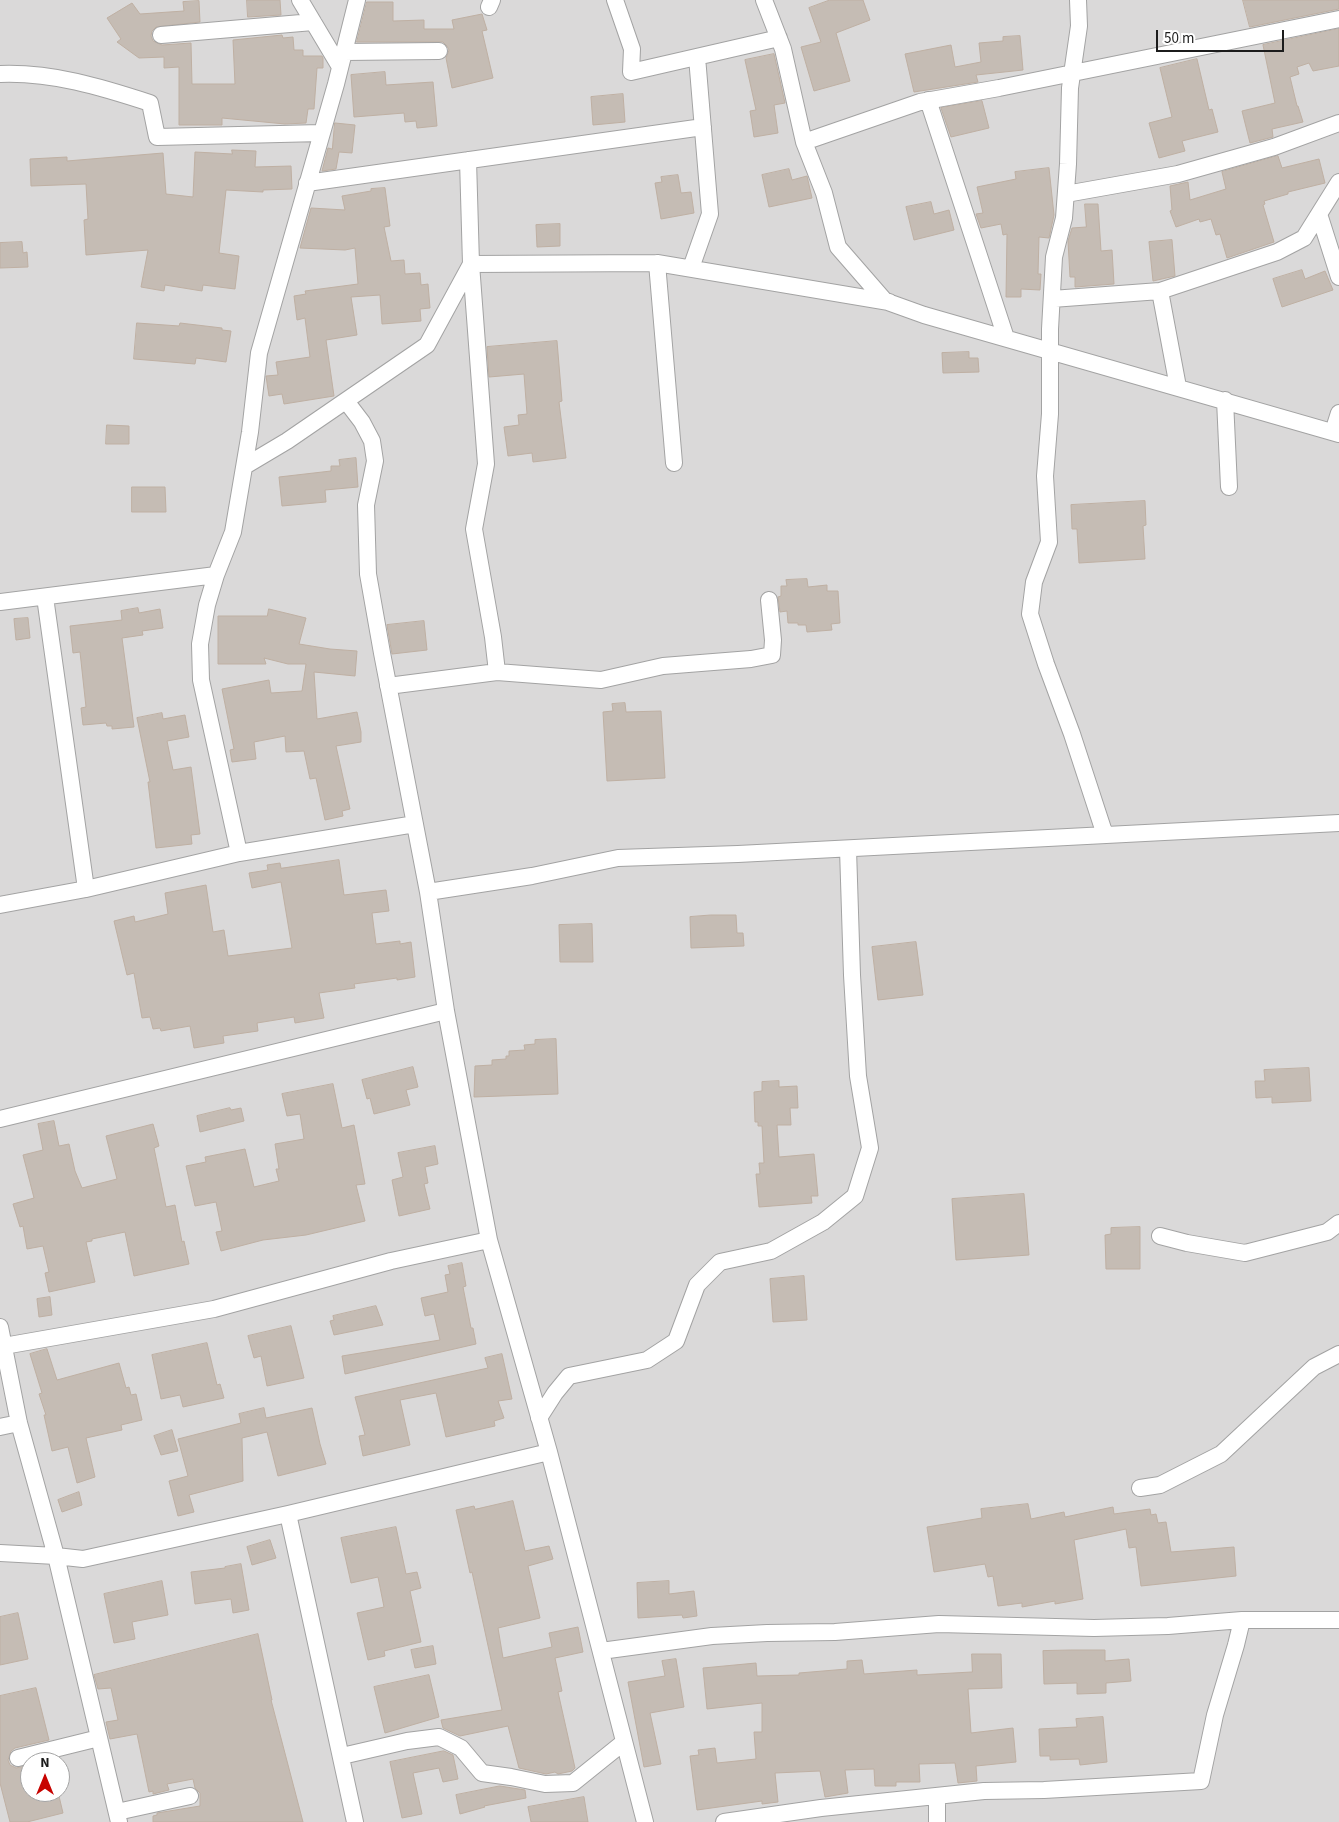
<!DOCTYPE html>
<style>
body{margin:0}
#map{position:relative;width:1339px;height:1822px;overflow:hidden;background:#ede9e1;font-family:"Source Sans 3",sans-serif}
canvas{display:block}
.north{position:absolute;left:20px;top:1752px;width:50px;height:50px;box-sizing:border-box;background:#fff;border:1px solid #a4a4a4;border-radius:50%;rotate:0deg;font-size:14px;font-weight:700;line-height:20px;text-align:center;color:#1c1c1c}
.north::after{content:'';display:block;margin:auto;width:18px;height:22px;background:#c70300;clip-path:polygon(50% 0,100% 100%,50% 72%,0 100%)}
.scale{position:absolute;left:1156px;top:30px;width:128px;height:22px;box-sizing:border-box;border:2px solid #1c1c1c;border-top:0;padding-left:6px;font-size:15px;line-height:18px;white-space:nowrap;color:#1c1c1c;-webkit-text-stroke:4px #fff;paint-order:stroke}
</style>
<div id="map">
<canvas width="1339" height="1822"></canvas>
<div class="north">N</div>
<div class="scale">50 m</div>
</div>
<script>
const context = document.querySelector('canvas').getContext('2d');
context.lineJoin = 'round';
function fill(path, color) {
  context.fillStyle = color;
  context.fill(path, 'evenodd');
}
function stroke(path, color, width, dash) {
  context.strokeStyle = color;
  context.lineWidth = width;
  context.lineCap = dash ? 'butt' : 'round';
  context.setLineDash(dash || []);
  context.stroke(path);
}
fill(new Path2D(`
 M0 0H1339V1822H0ZM30 1762H60V1792H30Z`), '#dad9d9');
const building = new Path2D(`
 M247 0H280L281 15 248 17Z
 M830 0H863L870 20 836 33 850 81 814 91 801 47 821 42 809 8Z
 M1243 0H1339V9L1250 27Z
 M199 1 200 22 156 27 152 31 151 36 153 41 162 45 191 43 192 84H235L233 40 282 35 283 38 293 37 294 50H303V56H322L323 58V68H317L314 109H308L306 123 285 124 222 118V125H179V67L164 68V57L139 58 117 42 121 39 107 18 132 3 140 14 184 11 183 2Z
 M367 2H393V21L424 20V29H454L452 20 482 14 487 30 482 31 493 78 452 88 446 58 449 50 447 46 443 42H357Z
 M1339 29V66L1313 71 1309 63 1297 67 1299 74 1290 77 1297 106H1298L1303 122 1272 129 1273 137 1250 143 1242 111 1275 103 1263 45Z
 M1020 36 1023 70 976 75 978 82 914 92 905 54 951 45 955 67 981 62 979 43 1003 41V37Z
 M774 54 785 103 774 105 778 133 754 137 750 111 756 110 745 60Z
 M1197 59 1209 110 1212 109 1218 132 1182 141 1185 151 1159 158 1149 123 1172 117 1160 68Z
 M385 72 386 85 433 82 437 126 417 128 416 121 405 122 404 113 354 117 351 75Z
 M623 94 625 122 593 125 591 97Z
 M982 101 989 128 951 137 941 108Z
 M335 123 355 125 352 153 339 152 336 169 322 171 328 148 332 149Z
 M232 150 256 151 255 167 291 166 292 189 263 190V192L226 190 219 253 239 256 235 289 203 285 202 291 165 285 164 291 141 287 148 250 86 255 84 220 88 219 86 184 31 186 30 159 67 157V161L163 153 166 194 193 197 195 152 232 154Z
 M1278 156 1282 168 1319 159 1325 183 1288 192V194L1264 201 1265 204 1263 205 1274 242 1227 258 1220 234 1216 235 1211 219 1200 222 1199 219 1176 227 1170 211 1172 210 1170 186 1188 182 1190 200 1226 189 1222 172Z
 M1049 168 1054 215 1049 238 1039 237 1038 274H1041L1040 290 1021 289V297H1006L1007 234 1003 235 1001 224 981 228 976 214 983 213 977 187 1016 179 1015 172Z
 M789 169 792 180 807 176 812 198 769 207 762 175Z
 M678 175 681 193 691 192 694 213 661 219 655 183 662 182 661 177Z
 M385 188 390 226 384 227 391 261 404 260 405 274 420 273 421 285 428 284 430 308 420 309 421 321 382 324 380 295 351 297 357 335 326 340 334 396 284 404 282 394 269 396 266 376 278 375 276 362 310 357 305 318 297 320 294 296 306 294 305 291 358 284 355 248 345 250 300 248 311 208 345 210 342 196 371 191V189Z
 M931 202 934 214 949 210 954 230 914 240 906 207Z
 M1085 204H1098L1101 251 1112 250 1114 284 1075 287V277H1070L1068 241 1072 228 1086 227Z
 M560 224V246L537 247 536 225Z
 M1172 240 1175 276 1153 281 1149 242Z
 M22 242 23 253 27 252 28 267 0 268V243Z
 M1302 270 1305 279 1325 271 1333 290 1282 307 1273 279Z
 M137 323 179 326 180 323 222 328V330L231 331 226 362 196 358 195 364 134 359Z
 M557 341 562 401 559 402 566 458 533 462 532 453 508 456 504 427 519 425 518 415 527 414 524 374 489 377 487 347Z
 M969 352V358H978L979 372 943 373 942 353Z
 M107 425 129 426V444H106Z
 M356 458 358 487 325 490 326 502 282 506 279 477 331 471V466H340L339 460Z
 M132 487H165L166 512H132Z
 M1145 501 1146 525 1143 526 1145 559 1079 563 1077 529H1072L1071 505Z
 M807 579 808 587 827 585V591H838L840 623 831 624 832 630 807 632 806 625H798V623H788L787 611 780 612 778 597 781 596V586H787L786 580Z
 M138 608 139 613 160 609 163 628 142 631 143 635 122 638 134 727 112 729V726H107L106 723 83 725 81 708 86 707 80 652 73 653 70 626 122 620 121 611Z
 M269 609 306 618 299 644 330 649 357 651 355 676 314 672 317 719 357 712 361 732V742L336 746 350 809 342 811 343 816 325 820 316 778 310 779 304 751 286 752 285 736 254 742 256 759 232 762 230 750 234 749 222 689 269 680 271 693 302 691 306 664H288L264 658 266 664H218V616H267Z
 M28 618 30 638 16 640 14 619Z
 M424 621 427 650 392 654 387 625Z
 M625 703 626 712 661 711 665 778 607 781 603 712 613 711 612 704Z
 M162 713 163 719 185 715 189 737 167 741 173 770 191 767 200 834 191 835 192 844 156 848 148 782H150L137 718Z
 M339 860 344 895 386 890 389 911 372 913 376 944 400 941V944L411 942 415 977 397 980V978L354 984 355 988 319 993 324 1018 295 1023 294 1017 257 1023 258 1031 223 1036 224 1043 194 1048 190 1026 161 1031 160 1028 153 1029 150 1017 142 1018 134 973 127 975 114 921 134 916 135 922 168 914 165 893 206 885 213 932 224 930 228 956 292 948 281 882 252 888 249 873 268 870 267 865 280 863 281 868Z
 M711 915H736L737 933H743L744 946 691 948 690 917Z
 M592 924 593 962H560L559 925Z
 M916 942 923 995 878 1000 872 947Z
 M556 1039 558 1094 474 1097 475 1066 492 1065V1060L506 1059V1056H509V1051L525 1050 524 1045 535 1044V1040Z
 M413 1067 418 1087 406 1090 410 1105 374 1114 370 1098 367 1099 362 1080Z
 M1309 1068 1311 1101 1272 1103V1097L1256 1098 1255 1081H1265L1264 1070Z
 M779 1081V1087L797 1086 798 1108H790L791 1125H777L779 1157 814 1154 818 1196H811L812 1203 759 1207 756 1174H760L759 1163H764L762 1126H758V1122H755L754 1092 762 1091V1082Z
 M333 1084 342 1128 354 1125 365 1184 356 1185 365 1221 306 1235 263 1240 221 1251 216 1232 222 1231 216 1202 195 1206 186 1166 206 1162 205 1157 245 1149 254 1187 279 1181 276 1169H279L275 1144 304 1139 300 1114 287 1116 282 1094Z
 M230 1108 231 1110 241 1108 244 1121 200 1132 197 1116Z
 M54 1121 59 1146 69 1144 75 1171 82 1188 117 1179 106 1136 153 1124 159 1146 154 1148 166 1207 175 1205 182 1242 184 1241 189 1264 134 1276 125 1232 92 1239V1241L86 1242 95 1282 49 1292 45 1273 49 1272 43 1246 27 1249 23 1226 20 1227 13 1204 34 1198 23 1155 43 1150 38 1124Z
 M435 1146 438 1164 425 1167 428 1183 424 1184 430 1209 399 1216 392 1180 403 1177 398 1153Z
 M1024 1194 1029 1255 956 1260 952 1199Z
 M1140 1227V1269H1106L1105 1235 1111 1234V1228Z
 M462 1263 466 1286 463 1287 471 1328H473L476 1344 345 1374 342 1356 440 1340 434 1314 425 1316 421 1298 448 1292 445 1275 450 1274 448 1266Z
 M804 1276 807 1320 773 1322 770 1279Z
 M50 1297 52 1315 39 1317 37 1299Z
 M376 1306 383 1325 334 1335 330 1321 334 1320 333 1316Z
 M291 1326 304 1378 267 1386 261 1356 254 1358 248 1336Z
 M207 1343 217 1385 220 1384 224 1398 183 1407 180 1395 161 1399 152 1355Z
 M47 1349 57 1380 119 1363 126 1388 129 1387 131 1395 136 1394 142 1420 121 1425 122 1430 86 1438 95 1477 77 1483 68 1447 52 1451 44 1415H46L39 1394 42 1393 30 1354Z
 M502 1354 512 1399 498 1401 504 1418 494 1421 495 1426 446 1437 436 1393 400 1400 410 1445 363 1456 359 1436 365 1435 355 1397 488 1368 485 1358Z
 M264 1408 266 1418 312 1408 320 1444 326 1464 278 1476 267 1432 242 1438 243 1481 189 1495 194 1512 178 1516 169 1481 188 1476 178 1439 241 1423 239 1414Z
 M172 1430 178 1451 161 1455 154 1436Z
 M79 1492 82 1505 62 1512 58 1500Z
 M513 1501 525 1551 549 1546 553 1559 528 1566 540 1618 498 1628 503 1658 552 1647 549 1633 578 1627 583 1652 555 1658 562 1691 558 1692 575 1768 572 1771 558 1774 555 1772 546 1774 519 1768 508 1726 460 1736 443 1728 441 1720 502 1710 472 1572 470 1573 456 1510 474 1506 475 1509Z
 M1028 1504 1031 1519 1064 1512 1065 1517 1113 1507 1114 1514 1150 1509 1151 1515 1156 1514 1158 1523 1166 1522 1171 1552 1234 1547 1236 1576 1141 1586 1136 1547 1129 1548 1126 1529 1074 1540 1083 1599 1055 1604V1601L1022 1607V1603L998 1606 993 1576 988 1577 985 1564 934 1572 927 1527 982 1518 981 1509Z
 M396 1527 406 1574 417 1572 421 1588 410 1591 421 1642 384 1651 385 1656 368 1660 357 1613 384 1607 378 1577 351 1583 341 1538Z
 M270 1540 276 1558 252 1565 247 1547Z
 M241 1564 249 1610 233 1613 231 1599 195 1604 191 1572 225 1568V1567Z
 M162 1581 168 1615 132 1622 135 1639 114 1643 104 1594Z
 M669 1581V1594L694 1591 697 1616 683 1618 682 1615 638 1618 637 1583Z
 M18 1613 28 1659 0 1665V1617Z
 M258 1634 272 1700H271L303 1822H153V1816L157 1815V1813L200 1806V1793L195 1788 193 1779 167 1784 169 1790 153 1794V1791L149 1792 137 1734 110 1739 106 1722 118 1720 111 1688 98 1689 94 1675Z
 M433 1646 436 1664 415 1668 411 1650Z
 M1071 1650H1105V1661L1129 1659 1131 1681 1106 1683V1693L1077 1694V1683L1044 1684 1043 1651Z
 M972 1654H1001L1002 1688 968 1689 971 1733 1013 1728 1016 1762 976 1766 977 1781 958 1783 955 1763 919 1764 920 1782H896V1786H875L874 1769 845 1770 848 1793 825 1797 820 1771 775 1773 778 1802 762 1804V1801L697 1810 690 1756 699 1755 698 1750 715 1748 717 1763 756 1759 754 1732H762V1703L707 1709 703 1668 756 1663 757 1676 799 1675V1673L847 1669V1661L862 1660 864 1674 917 1670V1675L972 1672Z
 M676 1659 684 1707 650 1713 661 1764 644 1767 628 1682 665 1676 662 1661Z
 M429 1675 439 1717 385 1733 374 1687Z
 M36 1688 49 1740 15 1748 11 1751 8 1760 10 1765 16 1768 30 1765V1792H58L63 1813 27 1822H10L0 1783V1696Z
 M1103 1717 1107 1762 1080 1765 1079 1759 1050 1760V1756H1040L1039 1729 1077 1727 1076 1719Z
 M444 1751 453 1755 458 1779 443 1782 439 1768 413 1773 422 1814 402 1818 390 1762Z
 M500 1786 525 1790 526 1798 484 1806 485 1807 460 1814 456 1795Z
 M584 1797 588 1822H531L528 1807Z`);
fill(building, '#c5bcb4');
stroke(building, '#bfb0a3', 1);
const minor = new Path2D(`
 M300 0 340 67
 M615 0 632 49 631 72 779 38
 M764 0 783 49 804 142 824 193 838 247 885 301 924 315 1339 434
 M1078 0 1079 26 1070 88 1068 164 1064 218 1054 257 1050 329V414L1045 476 1049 542 1034 582 1030 614 1046 664 1072 734 1105 835
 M489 7 492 0
 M161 35 313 22
 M344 52 439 51
 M0 74C52 72 101 87 150 103L157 137 321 133
 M928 100 1006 338
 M804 142 920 102 999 88 1339 19
 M468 160 471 264 486 464 474 529 493 637 497 672
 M307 183 703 127
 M1066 194 1178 174 1274 147 1339 123
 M1319 214 1339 277
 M657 263 889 302
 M691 268 710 214 697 57
 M1160 291 1178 387
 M1052 299 1160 291 1277 252 1304 238 1339 182
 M1225 400 1229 487
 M346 401 362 422 372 441 375 461 366 505 368 574 382 653 428 892 446 1011 489 1240 549 1452 645 1822
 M1333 432 1339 413
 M245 466 287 441 427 345 471 264 657 263 674 463
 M45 597 86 889
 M0 602 216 575
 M388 686 497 672 601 680 663 666 751 659 772 655 773 640 769 600
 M239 853 201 680 200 644 207 605 216 575 233 532 250 432 259 353 336 84 357 0
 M428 892 532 876 618 858 738 854 1339 823
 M0 905 86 889 239 853 415 824
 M0 1119 446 1011
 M1160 1236 1187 1243 1245 1253 1327 1232 1339 1223
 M0 1327 19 1423 56 1556 119 1822
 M4 1346 214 1309 391 1261 489 1240
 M539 1418 555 1393 569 1376 647 1360 676 1341 697 1285 720 1262 771 1251 823 1222 855 1196 870 1148 858 1076 852 975 848 849
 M0 1427 19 1423
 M1140 1488 1160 1485 1221 1454 1314 1367 1339 1354
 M288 1514 355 1822
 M0 1553 56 1556 83 1559 288 1514 549 1452
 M601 1651 712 1636 767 1633 835 1632 939 1624 1094 1628 1168 1626 1242 1620
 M342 1756 407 1741 439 1737 461 1748 482 1773 511 1777 545 1784 573 1783 624 1742
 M18 1758 99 1738
 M937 1796V1822
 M117 1812 190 1796
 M724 1822 821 1808 984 1791 1044 1790 1201 1781 1215 1715 1236 1645 1242 1620H1339`);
stroke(minor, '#a3a3a3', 18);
stroke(minor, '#fff', 16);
</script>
